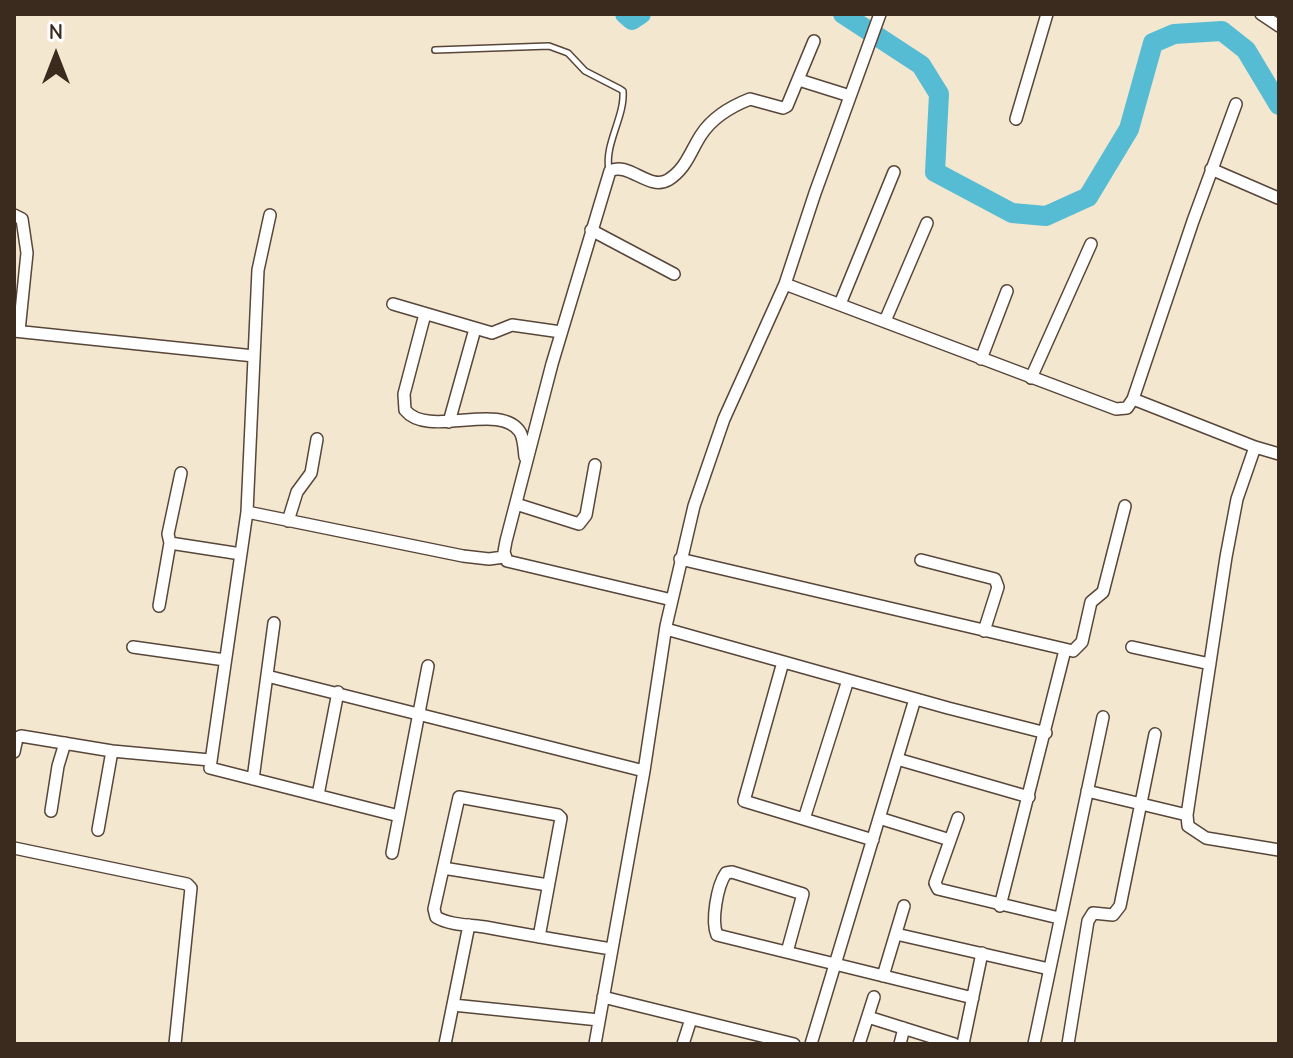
<!DOCTYPE html>
<style>
body{margin:0}
#map{position:relative;width:1293px;height:1058px;overflow:hidden;background:#f4e7cf;font-family:"Comic Neue",sans-serif}
canvas{display:block}
.frame{position:absolute;inset:0;border:16px solid #3b2a1e;pointer-events:none}
.north{position:absolute;left:16px;top:16px;width:80px;height:80px;-webkit-text-stroke:6px #fff;paint-order:stroke;rotate:0deg;font-size:22px;font-weight:700;line-height:32px;text-align:center;color:#3b2a1e}
.north::after{content:'';display:block;margin:auto;width:28px;height:36px;background:#3b2a1e;clip-path:polygon(50% 0,100% 100%,50% 72%,0 100%)}
</style>
<div id="map">
<canvas width="1293" height="1058"></canvas>
<div class="frame"></div>
<div class="north">N</div>
</div>
<script>
const context = document.querySelector('canvas').getContext('2d');
context.lineJoin = 'round';
function stroke(path, color, width, dash) {
  context.strokeStyle = color;
  context.lineWidth = width;
  context.lineCap = dash ? 'butt' : 'round';
  context.setLineDash(dash || []);
  context.stroke(path);
}
stroke(new Path2D(`
 M625 14 632 20 641 14
 M843 14 921 65 939 94 935 172 1012 213 1046 216 1088 197 1129 129 1153 43 1174 34 1222 31 1246 50 1279 105`), '#56bcd4', 20);
const service = new Path2D(`
 M435 50 549 46 568 53 585 71 620 89 623 91C625 117 604 144 609 170`);
const minor = new Path2D(`
 M1261 14 1279 26
 M799 80 850 96
 M1016 119 1047 14
 M1211 169 1278 198
 M14 215 22 219 27 253 19 331
 M270 215 258 270 247 512 210 768 399 816
 M591 230 674 274
 M785 284 1116 409 1127 408 1133 399 1193 221 1236 104
 M393 304 492 333 512 325 561 332
 M840 304 894 172
 M425 314 404 394 405 410C428 439 500 401 520 432 524 439 524 449 525 457
 M885 321 927 223
 M14 331 254 356
 M981 359 1007 291
 M1031 378 1091 244
 M1133 399 1255 447
 M449 422 475 329
 M1279 454 1255 447 1237 499 1226 557 1187 815 1188 826 1206 838 1279 850
 M181 473 168 534 170 543 241 554
 M516 504 579 524 586 515 595 465
 M247 512 463 556 489 559 504 557
 M288 521 297 492 311 473 317 439
 M680 559 1073 651 1082 642 1091 602 1103 592 1125 506
 M921 560 995 579 998 587 984 631
 M672 600 507 561 504 552 506 541 552 364 610 171C628 161 649 191 668 180 686 169 690 152 701 135 712 118 732 106 750 99L783 108 787 106 814 41
 M159 606 170 543
 M666 629 948 708 1046 733
 M133 647 225 660
 M1132 647 1210 664
 M783 662 744 801 873 840
 M267 676 644 771
 M14 752 17 738 21 736 112 751 210 760
 M897 759 1029 797
 M253 779 274 623
 M1087 791 1187 815
 M318 795 338 692
 M51 811 58 766 65 743
 M879 818 950 840
 M958 818 935 883 938 889 1059 918
 M804 819 848 680
 M98 830 112 751
 M14 848 187 884 191 888 175 1044
 M392 853 428 666
 M443 868 548 885
 M1000 906 1065 650
 M896 934 1049 969
 M539 937 561 818 558 815 459 797 434 909 436 917C449 925 470 925 485 927 527 935 569 942 611 949
 M787 952 803 894 732 872 726 873C717 886 711 921 717 935L973 998
 M883 976 904 906
 M603 997 794 1044
 M453 1005 599 1020
 M868 1017 954 1044
 M445 1044 469 925
 M595 1044 644 771 666 626 694 506 724 419 785 284 815 193 880 14
 M683 1044 691 1019
 M811 1044 915 699
 M859 1044 874 997
 M900 1044 904 1028
 M963 1044 982 953
 M1034 1044 1103 717
 M1068 1044 1088 921 1093 913 1113 915 1120 906 1155 734`);
stroke(service, '#574639', 8);
stroke(minor, '#574639', 14);
stroke(service, '#fff', 5);
stroke(minor, '#fff', 11);
</script>
